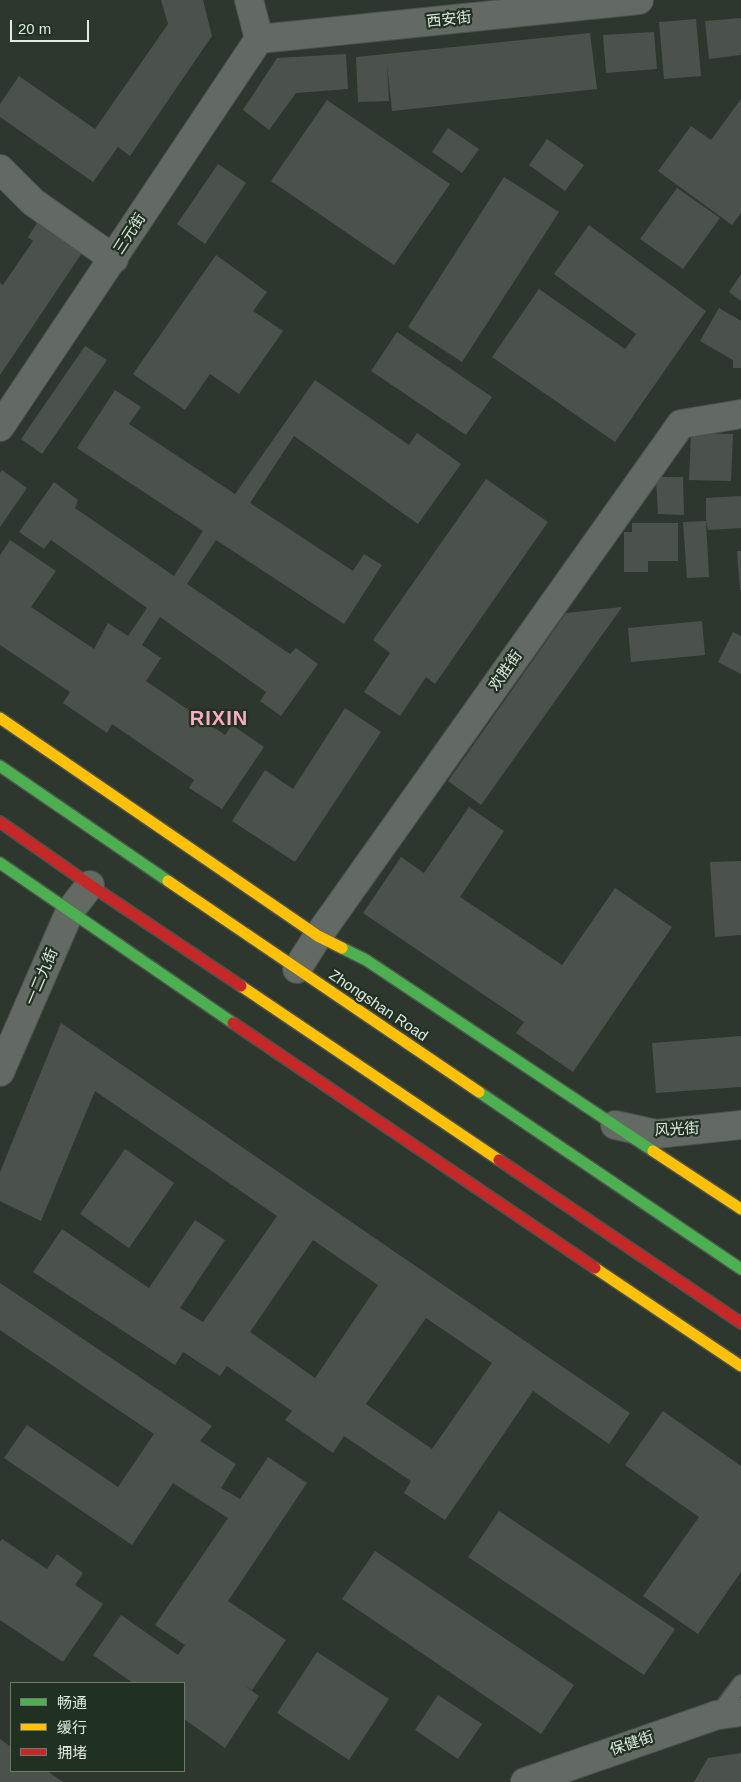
<!DOCTYPE html>
<meta charset="utf-8">
<style>
body{margin:0}
#map{position:relative;width:741px;height:1782px;overflow:hidden;background:#2e372e;font-family:Helvetica,"Noto Sans SC",sans-serif}
canvas{display:block}
.legend{position:absolute;left:10px;top:1682px;width:175px;height:90px;box-sizing:border-box;background:#203122;border:1px solid #6d7b6e;margin:0;padding:6px 9px;list-style:none;font-size:15px;color:#e1ebe1}
.legend li{display:flex;align-items:center;gap:10px;height:25px}
.legend b{width:25px;border:1px solid #6d7b6e}
.scale{position:absolute;left:10px;top:20px;width:79px;height:22px;box-sizing:border-box;border:2px solid #e1ebe1;border-top:0;padding-left:6px;font-size:15px;line-height:18px;white-space:nowrap;color:#e1ebe1;-webkit-text-stroke:4px #203122;paint-order:stroke}
</style>
<div id="map">
<canvas width="741" height="1782"></canvas>
<ul class="legend">
<li><b style="height:6px;background:#4caf50"></b>畅通</li>
<li><b style="height:6px;background:#ffc107"></b>缓行</li>
<li><b style="height:6px;background:#c62828"></b>拥堵</li>
</ul>
<div class="scale">20 m</div>
</div>
<script>
const context = document.querySelector('canvas').getContext('2d');
context.lineJoin = 'round';
function fill(path, color) {
  context.fillStyle = color;
  context.fill(path, 'evenodd');
}
function stroke(path, color, width, dash) {
  context.strokeStyle = color;
  context.lineWidth = width;
  context.lineCap = dash ? 'butt' : 'round';
  context.setLineDash(dash || []);
  context.stroke(path);
}
function drawText(font, color, halo, rows, align = 'center') {
  context.font = font + ' Helvetica,"Noto Sans SC",sans-serif';
  context.lineWidth = 4.5;
  context.setLineDash([]);
  context.textBaseline = 'middle';
  context.strokeStyle = halo;
  context.fillStyle = color;
  for (const [text, x, y, turn = 0] of rows) {
    context.save();
    context.translate(x, y);
    context.rotate((+turn || 0) * Math.PI / 180);
    context.textAlign = isNaN(turn) ? turn : align;
    if (halo) context.strokeText(text, 0, 0);
    context.fillText(text, 0, 0);
    context.restore();
  }
}
fill(new Path2D(`
 M161 0H203L212 36 130 156 118 147 93 182 0 117V104L19 76 95 129 168 24Z
 M741 18V55L709 59 705 21Z
 M696 19 701 76 664 79 659 22Z
 M654 32 657 69 606 73 603 35Z
 M590 33 597 89 392 111 387 65 389 101 358 102 356 57Z
 M346 54 348 89 296 93 269 130 243 110 277 58Z
 M741 99V213L732 225 658 171 691 126 711 140Z
 M327 100 450 184 394 265 271 181Z
 M448 128 479 149 462 173 432 152Z
 M547 139 584 165 565 191 529 165Z
 M218 164 246 183 205 244 177 224Z
 M504 177 559 212 462 362 408 327Z
 M677 188 720 218 683 269 640 239Z
 M39 220 84 250 0 375V283L3 285 33 241 28 237Z
 M589 225 706 311 615 442 492 357 539 289 625 349 636 334 554 274Z
 M216 255 267 292 253 311 283 331 239 394 210 374 185 410 133 374Z
 M741 274V301L729 292Z
 M719 308 741 321V368H733V360L700 341Z
 M397 332 492 397 466 435 371 371Z
 M85 346 107 360 42 454 21 439Z
 M315 380 409 445 417 433 461 464 418 524 294 436 250 503 353 571 364 554 382 565 344 624 216 540 187 584 290 654 296 648 318 664 281 716 260 701 266 692 160 617 142 645 161 658 146 681 225 735 232 725 264 747 222 809 189 788 194 780 112 724 107 733 63 703 70 692 0 645V555L10 540 56 571 31 607 94 649 108 623 128 636 147 608 51 540 44 549 19 532 54 482 78 500 75 508 174 576 203 531 77 448 115 390 141 407 129 424 235 494Z
 M691 433 733 434 731 481 689 480Z
 M2 470 27 488 0 527V473Z
 M656 477H683L684 515 658 514Z
 M486 479 548 522 435 684 426 677 400 716 364 692 390 653 373 640Z
 M741 496V528L708 530 706 521 709 577 687 578 683 522 706 521V498Z
 M632 523H678V561H648V572H624V532H632Z
 M737 551H741V590H740Z
 M622 607 481 805 448 781 566 613Z
 M702 621 705 655 631 662 628 628Z
 M733 632 741 636V674L718 662Z
 M345 708 381 732 295 862 232 821 265 770 293 789Z
 M469 807 504 831 460 897 562 965 615 888 672 927 573 1072 516 1033 524 1022 363 913 401 857 424 873Z
 M741 861V935L715 937 710 862Z
 M61 1023 630 1413 609 1444 533 1391 445 1520 404 1493 411 1481 344 1436 333 1453 285 1420 292 1411 227 1366 220 1376 183 1352 175 1365 33 1272 62 1229 149 1288 195 1220 225 1240 180 1308 203 1322 277 1216 95 1091 41 1221 0 1201V1172ZM313 1240 378 1285 315 1378 250 1332ZM426 1318 492 1363 432 1449 366 1404Z
 M741 1036V1087L656 1093 652 1043Z
 M125 1149 174 1183 129 1248 80 1214Z
 M0 1283 212 1426 200 1441 236 1464 221 1488 240 1499 268 1457 307 1483 228 1601 286 1640 252 1690 244 1685 259 1696 225 1748 184 1719V1683H133L93 1655 121 1615 178 1655 185 1645 155 1625 228 1518 173 1483 132 1545 4 1458 27 1425 118 1487 154 1434 0 1330Z
 M663 1411 741 1466V1572L698 1634 643 1596 699 1517 625 1465Z
 M499 1511 675 1629 644 1675 468 1557Z
 M2 1539 47 1569 57 1554 83 1573 75 1585 103 1604 63 1662 0 1620V1542Z
 M375 1551 574 1685 541 1734 342 1599Z
 M317 1652 389 1699 349 1760 277 1713Z
 M438 1695 482 1724 458 1759 415 1730Z
 M0 1739 11 1747V1771H47L63 1782H0Z
 M741 1753V1782H694L708 1758Z`), '#4b524b');
const lane = new Path2D(`
 M717 1715 741 1683`);
const street = new Path2D(`
 M249 0 259 39
 M259 39 639 0
 M0 169 33 202 114 259
 M0 427 259 39
 M297 969 318 936 681 424 741 414
 M0 1072 70 911 90 885
 M615 1125 656 1134 741 1125
 M525 1782 717 1715 741 1712`);
const fast = new Path2D(`
 M0 766 168 881
 M0 863 233 1023
 M342 948 366 960 653 1151
 M479 1092 741 1269`);
const slow = new Path2D(`
 M0 718 318 936 342 948
 M168 881 479 1092
 M241 986 499 1160
 M653 1151 741 1209
 M595 1268 741 1366`);
const jam = new Path2D(`
 M0 822 90 885 241 986
 M233 1023 595 1268
 M499 1160 741 1323`);
stroke(lane, '#4b544c', 18);
stroke(street, '#4b544c', 30);
stroke(fast, '#4b544c', 14);
stroke(slow, '#4b544c', 14);
stroke(jam, '#4b544c', 14);
stroke(lane, '#636a64', 15);
stroke(street, '#636a64', 28);
stroke(fast, '#4caf50', 11);
stroke(slow, '#ffc107', 11);
stroke(jam, '#c62828', 11);
drawText('15px', '#e1ebe1', '#203122', [
 ["西安街",449,20,-6],
 ["三元街",130,234,-57],
 ["欢胜街",506,671,-55],
 ["一二九街",42,977,-67],
 ["Zhongshan Road",378,1006,34],
 ["风光街",677,1130,-3],
 ["保健街",632,1744,-19]
]);
context.letterSpacing = '1px';
drawText('bold 20px', '#fdabc1', '#203122', [
 ["RIXIN",219,719]
]);
context.letterSpacing = '0px';
</script>
